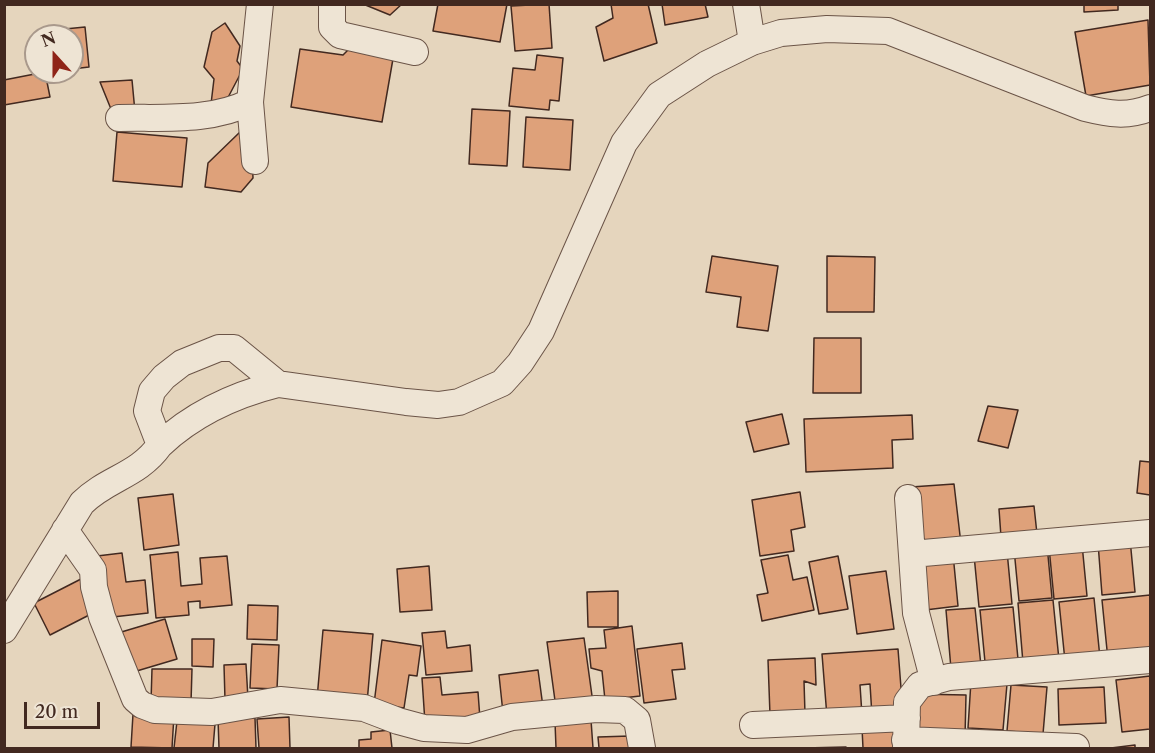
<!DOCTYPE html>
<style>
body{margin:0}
#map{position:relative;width:1155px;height:753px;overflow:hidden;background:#e5d5bd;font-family:"Libre Caslon Text",serif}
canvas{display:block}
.frame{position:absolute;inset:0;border:6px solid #422920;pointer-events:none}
.north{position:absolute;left:24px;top:24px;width:60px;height:60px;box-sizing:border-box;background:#eee4d4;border:2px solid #a9998c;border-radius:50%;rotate:339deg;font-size:16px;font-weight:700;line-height:24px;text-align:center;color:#422920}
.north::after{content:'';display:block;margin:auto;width:21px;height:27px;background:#8f2418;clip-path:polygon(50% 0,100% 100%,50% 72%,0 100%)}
.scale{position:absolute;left:24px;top:702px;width:76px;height:27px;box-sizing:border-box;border:3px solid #422920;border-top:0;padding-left:8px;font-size:18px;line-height:21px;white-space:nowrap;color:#422920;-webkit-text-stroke:4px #eee4d4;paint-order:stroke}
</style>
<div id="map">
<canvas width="1155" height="753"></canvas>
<div class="frame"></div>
<div class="north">N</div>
<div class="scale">20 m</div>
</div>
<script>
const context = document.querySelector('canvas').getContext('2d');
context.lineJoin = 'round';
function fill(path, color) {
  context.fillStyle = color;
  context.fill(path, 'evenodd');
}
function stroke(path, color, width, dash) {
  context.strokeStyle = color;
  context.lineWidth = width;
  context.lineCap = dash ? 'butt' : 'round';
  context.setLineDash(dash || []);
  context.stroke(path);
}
const building = new Path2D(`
 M363 4H402L390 15Z
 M438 4H507L500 42 433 31Z
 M549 4 552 48 515 51 511 6Z
 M611 4H648L657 43 604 61 596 27 613 18Z
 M662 4H705L708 17 665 25Z
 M1084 4H1118V10L1084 12Z
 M1148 20 1150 85 1086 96 1075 32Z
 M225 23 240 46 237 61 243 69 224 105 211 104 214 79 204 67 212 32Z
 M85 27 89 67 72 69V36H56L55 30Z
 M352 46 394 53 382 122 291 107 300 49 343 55Z
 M537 55 563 58 559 101 550 100 549 110 509 106 513 68 535 70Z
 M45 72 50 97 4 105V80Z
 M132 80 135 112 113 114 100 82Z
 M472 109 510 111 507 166 469 164Z
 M526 117 573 120 570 170 523 167Z
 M251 131 253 178 241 192 205 187 208 163 240 132Z
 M117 132 187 138 182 187 113 181Z
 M712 256 778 266 768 331 737 327 741 297 706 292Z
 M827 256 875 257 874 312H827Z
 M814 338H861V393H813Z
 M988 406 1018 410 1008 448 978 441Z
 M782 414 789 444 754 452 746 422Z
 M912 415 913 439 892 440 893 468 806 472 804 419Z
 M1140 461 1150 462V495L1137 493Z
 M954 484 961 544 916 550 911 487Z
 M800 492 805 527 791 530 794 551 760 556 752 500Z
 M173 494 179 545 144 550 138 498Z
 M1034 506 1037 534 1001 537 999 509Z
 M1130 539 1135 592 1102 595 1098 543Z
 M1082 544 1087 596 1054 599 1049 547Z
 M1047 545 1052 598 1019 601 1014 549Z
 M1007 551 1012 604 979 607 974 555Z
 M178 552 181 586 202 584 200 558 227 556 232 605 200 608V601L188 602 189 615 156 618 150 555Z
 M122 553 126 582 145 580 148 613 104 618 97 556Z
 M953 554 958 606 925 610 920 557Z
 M788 555 793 580 807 577 814 610 762 621 757 595 768 593 761 560Z
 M838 556 848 609 819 614 809 562Z
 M429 566 432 610 400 612 397 569Z
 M886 571 894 629 857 634 849 576Z
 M81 579 97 611 50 635 34 603Z
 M618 591V627H588L587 592Z
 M1150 595V655L1108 660 1102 600Z
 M1094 598 1100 658 1065 661 1059 602Z
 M1053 600 1059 660 1023 663 1018 603Z
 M248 605 278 606 277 640 247 639Z
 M1013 607 1018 659 985 662 980 610Z
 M975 608 981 666 951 669 946 610Z
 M165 619 177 659 130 673 118 633Z
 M632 626 640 696 605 700 602 671 591 668 589 649 606 648 604 630Z
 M323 630 373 634 367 703 317 699Z
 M445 631 447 648 470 645 472 671 426 675 422 633Z
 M584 638 593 703 556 708 547 642Z
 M192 639H214L213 667 192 666Z
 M382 640 421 646 417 676 409 675 404 708 374 704Z
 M682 643 685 669 672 670 676 699 644 703 637 649Z
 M252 644 279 645 277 689 250 688Z
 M898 649 903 714 872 716 870 684 860 685 862 715 827 717 822 654Z
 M815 658 816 685 804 681 805 714 770 715 768 660Z
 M246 664 248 699 225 700 224 665Z
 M152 669H192L191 703 151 702Z
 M538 670 543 707 503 713 499 675Z
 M1150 676V729L1122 732 1116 680Z
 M440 677 442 695 478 692 480 719 425 723 422 678Z
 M971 681 1007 684 1003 730 968 728Z
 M1011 685 1047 687 1043 734 1007 731Z
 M1104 687 1106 723 1059 725 1058 689Z
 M915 694 966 695 965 737 913 736Z
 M133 714 174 715 172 748 131 747Z
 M289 717 290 748H259L257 719Z
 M255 718 256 748H219L218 719Z
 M591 720 593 748H556L555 722Z
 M177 721 215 724 213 748H174Z
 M898 725 899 748H863L862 728Z
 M390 730 392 748H359V740L371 739V732Z
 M630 736V748H599L598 737Z
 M1135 745V748H1111Z
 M846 747V748H804Z`);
fill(building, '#dea17a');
stroke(building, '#422920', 1.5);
const street = new Path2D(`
 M332 4V27L340 35 415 52
 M746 4 752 42
 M119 118C162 117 211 122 250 102
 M255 161 250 102 260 4
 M160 445C194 413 234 395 278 384
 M908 498 916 613 934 682
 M65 530 93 570 94 587 102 617 135 699 142 705 155 710 212 712 280 700 364 708 398 721 424 728 467 730 512 717 596 709 625 710 637 720 642 748
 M912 554 1150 533
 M4 630 82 503C107 478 138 476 160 445L147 411 152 391 164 377 182 363 219 348H234L278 384 406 402 438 405 459 402 502 383 520 363 541 331 624 143 659 95 707 64 752 42 781 33 827 29 888 31 1085 108C1109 114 1127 117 1150 108
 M753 725 907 718
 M905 740 1076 747
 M906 748 907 702 920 685 949 677 1150 660`);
stroke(street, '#6b5447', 28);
stroke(street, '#eee4d4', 26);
</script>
